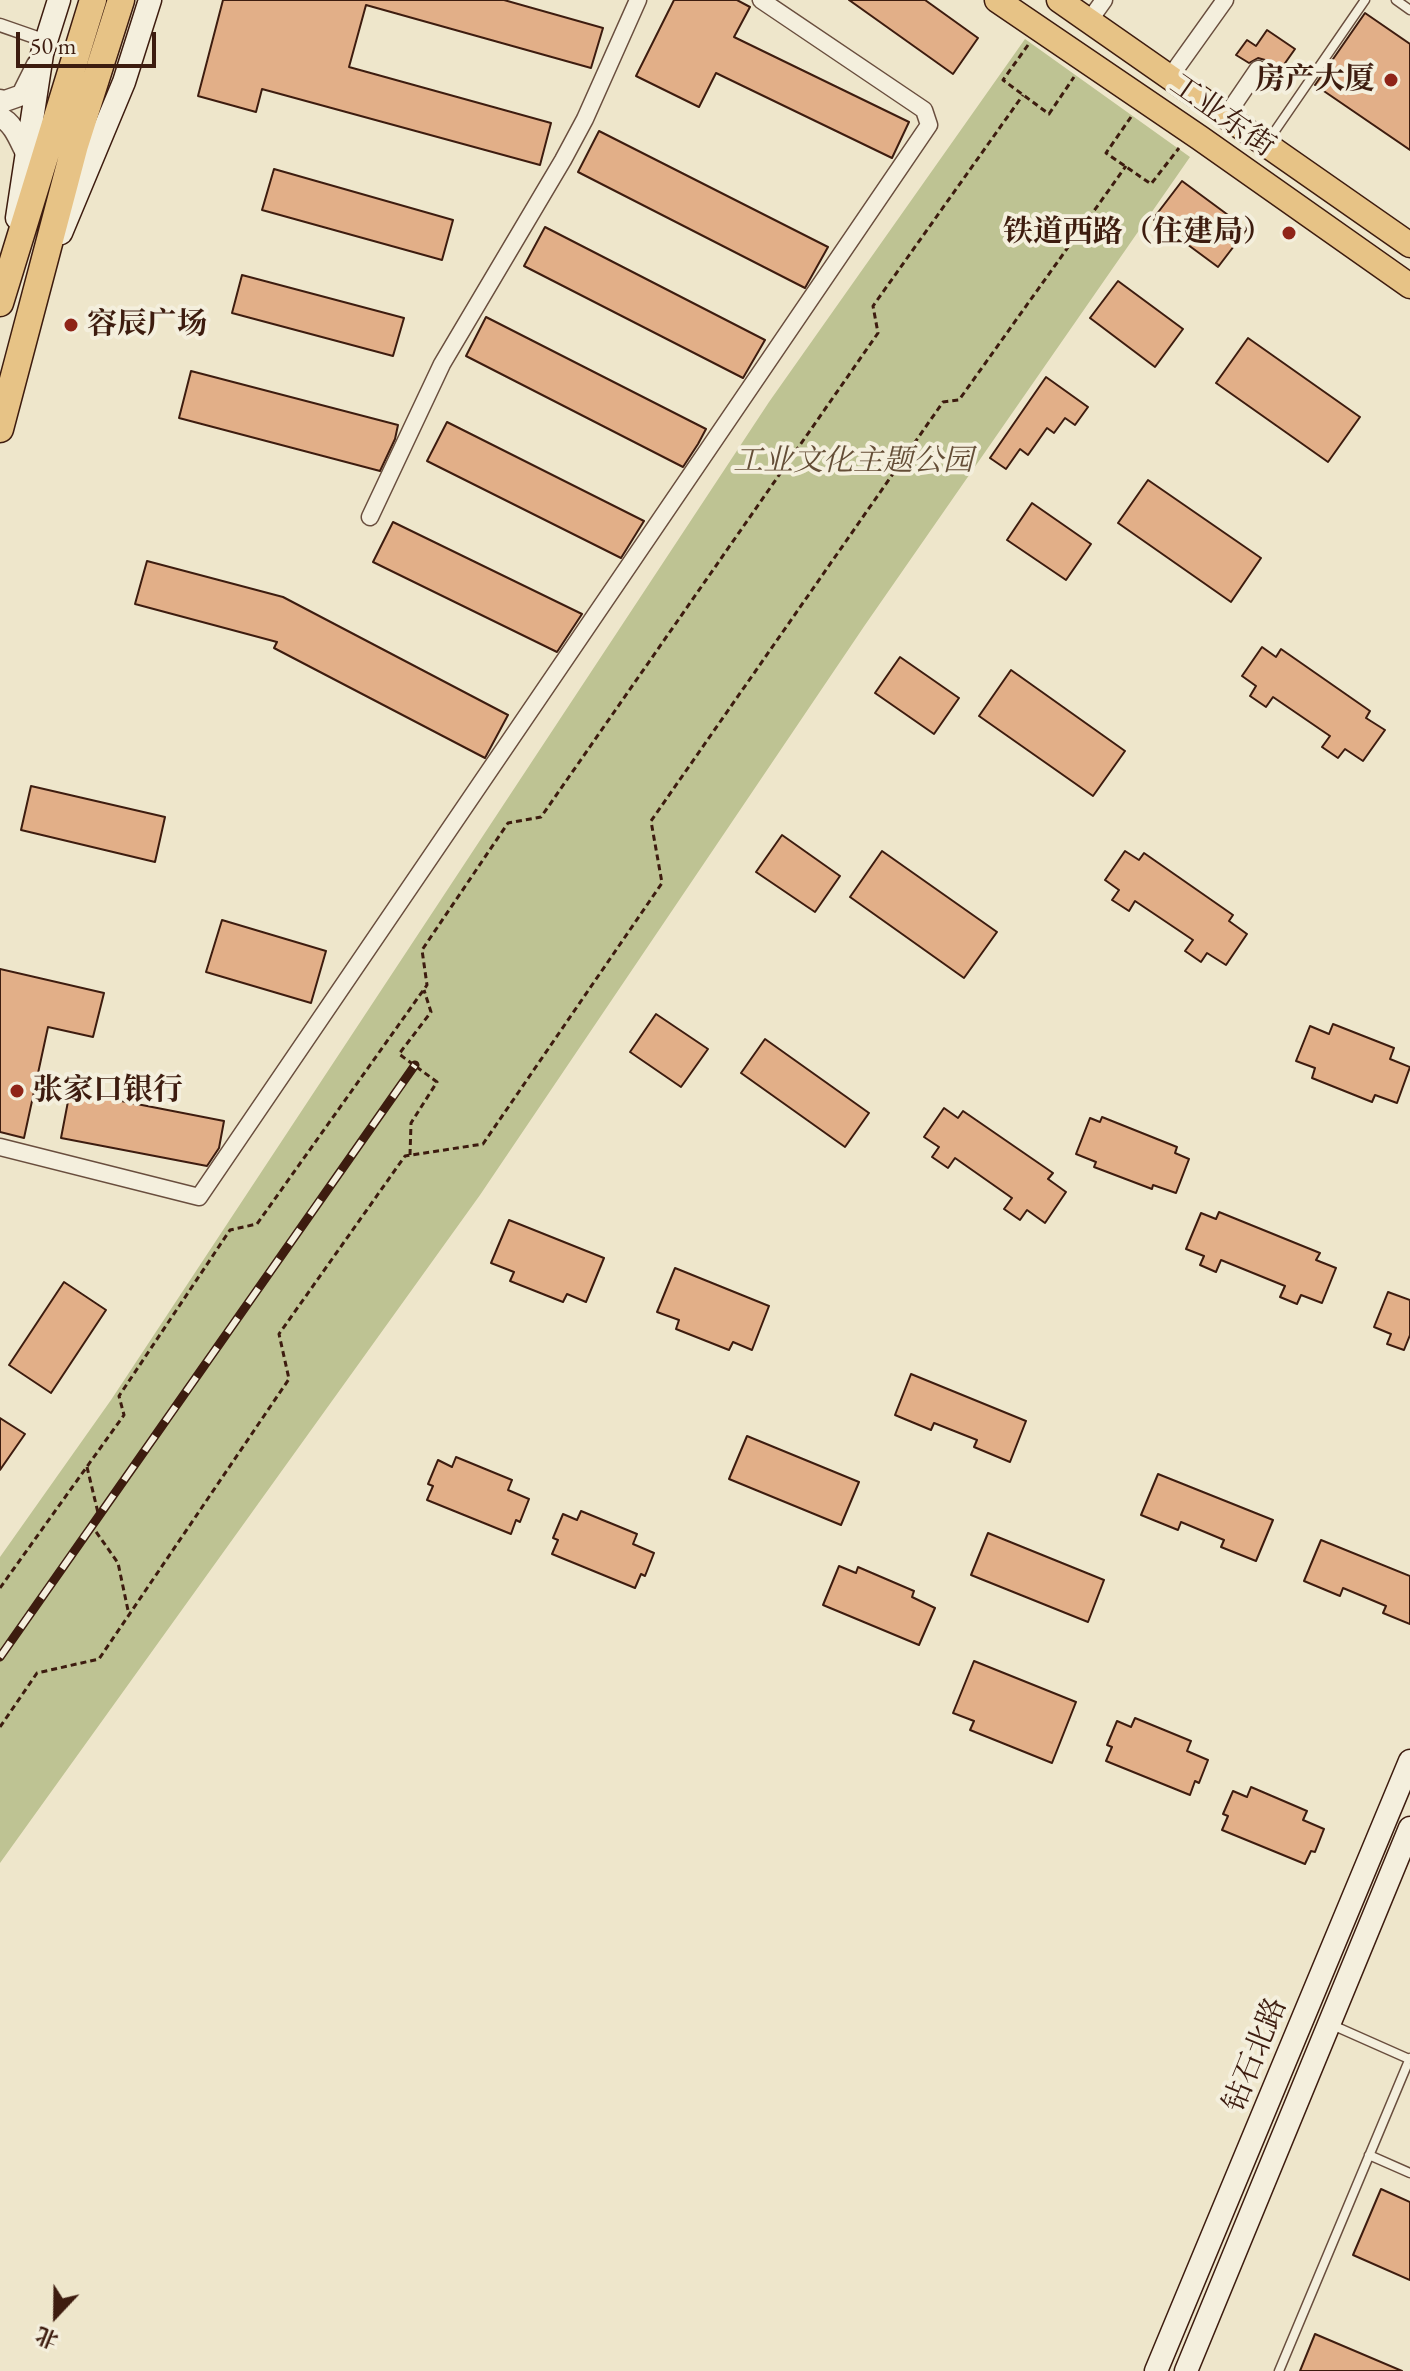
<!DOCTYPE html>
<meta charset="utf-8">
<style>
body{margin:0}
#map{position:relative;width:1410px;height:2371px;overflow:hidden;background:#eee6cb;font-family:"EB Garamond","Noto Serif SC",serif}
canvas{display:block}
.north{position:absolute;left:16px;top:2275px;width:80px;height:80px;-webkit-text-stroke:6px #f4efdd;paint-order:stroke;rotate:202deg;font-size:22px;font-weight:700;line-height:32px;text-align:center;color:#3d1c0f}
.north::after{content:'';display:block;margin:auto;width:28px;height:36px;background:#3d1c0f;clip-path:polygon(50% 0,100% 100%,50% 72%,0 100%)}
.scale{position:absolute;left:16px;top:32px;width:140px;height:36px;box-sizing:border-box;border:4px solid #3d1c0f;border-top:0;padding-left:10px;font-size:24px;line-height:28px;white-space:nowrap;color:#3d1c0f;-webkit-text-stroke:6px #f4efdd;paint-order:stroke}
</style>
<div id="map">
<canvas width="1410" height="2371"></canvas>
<div class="north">北</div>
<div class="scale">50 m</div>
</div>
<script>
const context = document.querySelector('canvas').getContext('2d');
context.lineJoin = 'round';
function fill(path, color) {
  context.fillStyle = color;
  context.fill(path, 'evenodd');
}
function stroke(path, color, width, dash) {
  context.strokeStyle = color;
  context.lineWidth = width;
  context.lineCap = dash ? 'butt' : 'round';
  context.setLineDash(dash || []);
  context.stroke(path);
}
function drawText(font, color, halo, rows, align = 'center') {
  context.font = font + ' "EB Garamond","Noto Serif SC",serif';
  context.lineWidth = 8;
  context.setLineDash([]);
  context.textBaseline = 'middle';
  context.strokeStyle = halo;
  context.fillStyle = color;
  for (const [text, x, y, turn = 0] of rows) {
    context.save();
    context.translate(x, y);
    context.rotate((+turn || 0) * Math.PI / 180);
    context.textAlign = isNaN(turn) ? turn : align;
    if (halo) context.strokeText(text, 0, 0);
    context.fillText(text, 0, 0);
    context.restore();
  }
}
fill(new Path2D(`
 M1025 39 1190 157 865 625 480 1195 0 1863V1557L111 1400 769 402Z`), '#bec393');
const building = new Path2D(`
 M223 0H504L603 28 591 68 366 5 349 67 551 123 540 165 262 89 256 112 198 96Z
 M674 0H737L750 7 734 37 909 122 892 158 716 73 699 107 636 76Z
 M849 0H925L978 38 953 74Z
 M1365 13 1410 44V150L1315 85Z
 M1267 30 1295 49 1283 66 1290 71 1280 85 1267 76 1269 69 1265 60 1258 58 1249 63 1236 55 1247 40 1256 46Z
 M599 131 828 247 805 288 578 172Z
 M274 169 453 220 442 260 262 210Z
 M1182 181 1247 229 1218 267 1153 219Z
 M545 227 765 340 743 378 524 266Z
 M242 275 404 318 393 356 232 313Z
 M1118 281 1183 329 1155 367 1090 318Z
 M486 317 706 429 698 444 683 467 466 356Z
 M1248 338 1360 417 1328 462 1216 383Z
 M191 371 398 425 395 439 380 471 179 418Z
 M1046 377 1088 407 1075 425 1065 418 1054 433 1047 428 1028 455 1020 449 1006 469 990 458Z
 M447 422 644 521 621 558 427 461Z
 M1148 480 1261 558 1231 602 1118 523Z
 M1032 503 1091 544 1066 580 1007 540Z
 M393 522 582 614 557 652 373 562Z
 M147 561 283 597 508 715 485 758 274 648 277 642 135 604Z
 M1262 647 1276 657 1281 649 1370 711 1366 718 1385 730 1363 761 1345 749 1338 758 1322 747 1330 736 1273 697 1266 707 1250 696 1256 686 1242 676Z
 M900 657 959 698 934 734 875 693Z
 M1011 670 1125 751 1093 796 979 716Z
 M31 786 165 817 155 862 21 830Z
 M782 835 840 876 815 912 756 872Z
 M882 851 997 932 964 978 850 897Z
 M1125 851 1139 860 1144 853 1233 915 1229 921 1247 934 1226 965 1207 953 1201 962 1185 951 1193 940 1135 901 1129 911 1112 900 1119 890 1105 880Z
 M222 920 326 951 311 1003 206 972Z
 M0 969 104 993 93 1037 48 1027 24 1138 0 1132Z
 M656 1014 708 1049 681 1087 630 1052Z
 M1333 1024 1394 1048 1390 1059 1410 1067 1397 1103 1375 1095 1372 1102 1312 1078 1315 1068 1296 1061 1310 1026 1329 1034Z
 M765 1039 869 1113 845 1147 741 1073Z
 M70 1091 224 1121 219 1148 207 1166 61 1138Z
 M944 1108 958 1118 963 1111 1053 1173 1048 1179 1066 1192 1045 1223 1027 1210 1020 1220 1004 1209 1012 1198 955 1158 948 1168 932 1157 939 1147 924 1137Z
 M1102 1117 1177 1147 1175 1153 1189 1159 1176 1193 1153 1185 1152 1189 1094 1167 1096 1162 1076 1154 1090 1118 1100 1122Z
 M1219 1212 1320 1253 1316 1260 1336 1268 1322 1303 1301 1295 1297 1304 1280 1297 1285 1286 1221 1260 1216 1272 1200 1265 1204 1256 1186 1249 1201 1213 1216 1219Z
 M509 1220 604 1258 586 1302 567 1294 563 1302 510 1281 514 1272 491 1263Z
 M675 1268 769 1306 752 1350 733 1342 729 1350 676 1329 679 1320 657 1312Z
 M64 1282 106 1310 51 1393 9 1365Z
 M1388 1292 1410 1300V1335L1404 1350 1387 1344 1391 1334 1374 1327Z
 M911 1374 1026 1421 1010 1462 974 1447 977 1440 934 1423 931 1430 895 1415Z
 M0 1418 25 1434 0 1470Z
 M747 1436 859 1482 841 1525 729 1479Z
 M456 1457 512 1480 508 1490 529 1499 520 1522 516 1520 511 1534 427 1500 433 1486 428 1484 438 1460 452 1467Z
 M1158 1474 1273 1520 1256 1561 1221 1547 1224 1540 1181 1522 1178 1530 1141 1515Z
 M581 1511 637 1534 633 1544 654 1553 645 1576 641 1574 635 1588 552 1554 558 1540 553 1538 563 1514 577 1520Z
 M988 1533 1104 1580 1088 1622 971 1575Z
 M1321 1540 1410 1576V1624L1383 1613 1386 1606 1343 1588 1340 1596 1304 1581Z
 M839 1566 856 1573 858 1567 914 1591 912 1597 935 1608 919 1645 823 1605Z
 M974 1661 1076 1702 1052 1763 970 1730 974 1721 953 1713Z
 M1135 1718 1191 1741 1187 1751 1208 1760 1199 1783 1195 1781 1190 1795 1106 1761 1112 1747 1107 1745 1117 1721 1131 1727Z
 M1251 1787 1307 1811 1303 1820 1324 1829 1315 1852 1311 1851 1305 1864 1222 1830 1228 1816 1223 1814 1233 1791 1247 1797Z
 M1381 2189 1410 2202V2280L1353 2255Z
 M1315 2334 1402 2371H1300Z`);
fill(building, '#e2af88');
stroke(building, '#3d1c0f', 2);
const service = new Path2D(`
 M1396 0 1410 10
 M1268 141 1365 0
 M1330 2024 1409 2059
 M1369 2155 1410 2173
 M1279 2371 1410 2058`);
const pedestrian = new Path2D(`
 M0 25 46 41`);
const minor = new Path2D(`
 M1089 21 1104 0
 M1170 77 1225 0
 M1226 116 1258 69
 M370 517 442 364 563 160 585 119 638 0
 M0 1147 199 1197 929 125 924 110 761 0`);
const tertiary = new Path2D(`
 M0 100 5 101 22 95 37 65
 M0 117C14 123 20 142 27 155`);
const secondary = new Path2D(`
 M17 218 42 54 59 0
 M61 233 124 82 150 0
 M1156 2371 1410 1761
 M1186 2371 1410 1828`);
const primary = new Path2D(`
 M997 0 1200 138 1410 286
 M1059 0 1410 245`);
const trunk = new Path2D(`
 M0 303 93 0
 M0 429 75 145 121 0`);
stroke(service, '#694e3e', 11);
stroke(pedestrian, '#694e3e', 15);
stroke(minor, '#694e3e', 19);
stroke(tertiary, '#694e3e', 23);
stroke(secondary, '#3d1c0f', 25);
stroke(primary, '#3d1c0f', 27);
stroke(trunk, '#3d1c0f', 29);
stroke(new Path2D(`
 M1028 45 1003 80 1049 114 1074 77
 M1131 117 1106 153 1151 184 1179 148
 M410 1155 411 1123 437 1082 399 1054 431 1012 424 990
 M87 1467 99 1517 92 1526 118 1563 129 1615
 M0 1588 124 1415 119 1396 230 1230 257 1224 427 985 422 950 508 823 541 817 878 333 873 306 1023 95
 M0 1727 37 1673 99 1659 289 1379 279 1334 405 1156 483 1144 662 883 651 821 943 402 959 400 1126 166`), '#3d1c0f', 3, [6, 4]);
stroke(service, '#f4efdd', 8);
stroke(pedestrian, '#f4efdd', 12);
stroke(minor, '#f4efdd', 16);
stroke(tertiary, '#f4efdd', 20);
stroke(secondary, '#f4efdd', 22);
stroke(primary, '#e7c386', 24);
stroke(trunk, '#e7c386', 26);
const rail = new Path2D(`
 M0 1657 415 1065`);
stroke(rail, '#3d1c0f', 9);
stroke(rail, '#f4efdd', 6, [18]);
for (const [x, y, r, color] of [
 [1391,80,8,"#8f2418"],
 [1289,233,8,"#8f2418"],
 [71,325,8,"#8f2418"],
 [17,1091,8,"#8f2418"]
]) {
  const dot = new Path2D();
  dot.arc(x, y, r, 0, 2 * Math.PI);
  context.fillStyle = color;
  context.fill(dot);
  stroke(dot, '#f4efdd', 3);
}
drawText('bold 30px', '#3d1c0f', '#f4efdd', [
 ["房产大厦",1375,80],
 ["铁道西路（住建局）",1273,233],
 ["容辰广场",87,325,"left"],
 ["张家口银行",33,1091,"left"]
], 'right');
drawText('30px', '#3d1c0f', '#f4efdd', [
 ["工业东街",1222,116,35],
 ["钻石北路",1256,2055,-68]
]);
drawText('italic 30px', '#644e37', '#f4efdd', [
 ["工业文化主题公园",853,462]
]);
</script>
